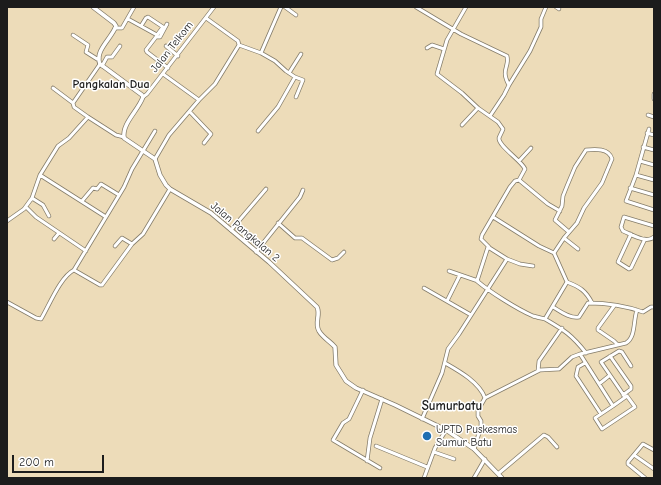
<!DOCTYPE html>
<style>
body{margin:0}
#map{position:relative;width:661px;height:485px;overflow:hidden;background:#eddcb9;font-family:"Comic Neue",sans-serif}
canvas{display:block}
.frame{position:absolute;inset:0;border:8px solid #1c1c1c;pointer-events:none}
.scale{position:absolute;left:12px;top:455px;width:92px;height:18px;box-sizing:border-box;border:2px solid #1c1c1c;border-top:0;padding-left:5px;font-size:12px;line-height:14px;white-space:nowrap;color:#1c1c1c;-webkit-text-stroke:3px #fff;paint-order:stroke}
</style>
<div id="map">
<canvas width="661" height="485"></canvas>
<div class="frame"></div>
<div class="scale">200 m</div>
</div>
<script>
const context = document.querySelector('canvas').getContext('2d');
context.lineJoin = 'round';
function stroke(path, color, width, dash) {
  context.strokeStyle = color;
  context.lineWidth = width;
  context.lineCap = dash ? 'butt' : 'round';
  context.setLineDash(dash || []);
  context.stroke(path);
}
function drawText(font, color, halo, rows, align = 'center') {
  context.font = font + ' "Comic Neue",sans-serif';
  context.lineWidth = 3;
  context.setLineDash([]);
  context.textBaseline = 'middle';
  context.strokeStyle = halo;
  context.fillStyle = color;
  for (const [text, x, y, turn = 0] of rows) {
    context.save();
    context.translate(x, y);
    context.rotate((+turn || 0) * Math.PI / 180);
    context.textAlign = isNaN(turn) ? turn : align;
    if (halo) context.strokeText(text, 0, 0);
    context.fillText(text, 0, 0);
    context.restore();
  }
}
const minor = new Path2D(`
 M285 7 296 15
 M416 7 461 34 507 56C510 67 500 69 509 85
 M466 7 447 40 437 74 462 93 478 108 498 122 503 129C502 132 500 135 499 138 498 146 522 161 525 169L519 180 515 181 510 187 482 235 481 239 489 247
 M556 7 559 9
 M206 18 238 41 239 45 261 53 281 7
 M128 19 157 35 163 27 148 17 146 18 141 26
 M167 24 160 37H156L146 50 147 52 168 68
 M115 28H122L134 7
 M73 35 88 45 86 52 97 59 99 58
 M166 46 178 56
 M427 48 432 45 444 49
 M102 66 107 57H112L120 46
 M289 73 301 54
 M163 74 199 100
 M295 77 303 80 296 97
 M53 88 73 103 74 107 88 117 116 135 124 137
 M654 94V99
 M143 97 147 94 214 7
 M73 103 100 64
 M190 112 211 134 204 143
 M648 115 654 117
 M490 116 504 95 509 85 530 51 541 27V19L546 7
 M462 125 478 108
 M649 129 636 175 626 201 654 210
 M258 131 278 107 295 77 286 71 275 61 261 53
 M647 133 654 135
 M643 147 654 150
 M155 159 169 135 199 100 215 84 239 45
 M519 161 531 148
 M640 161 654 165
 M40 175 106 217
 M636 175 654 180
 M519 180 548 204 560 211
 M630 188 654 195
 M32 198 43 205 49 216
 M82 201 93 188 97 189 101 184 119 195
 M27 208 36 217 86 251
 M493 217 539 246 554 253
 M7 221 24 209 32 198 40 175 58 146 69 138 88 117
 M278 223 295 238H302L332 260 338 258 344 252
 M654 226 624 217 621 227 623 231C631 234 646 244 654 237
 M231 230 266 189
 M631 234 618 262 629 269 631 268 645 239
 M564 238 578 249
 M54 239 59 233
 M115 246 122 238 132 244 143 234 170 189
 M256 252 300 197 303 190
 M554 253 564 238 577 223 584 208 602 183 612 159C609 148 595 149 586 150L575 167 567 186 563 196 562 206 555 220 569 232
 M507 259 520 264 533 266
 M74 270 124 187 132 169 155 131
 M449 271 478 281
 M567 282C580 287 586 291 592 303
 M424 288 471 315
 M447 301 460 275
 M7 302 36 318 41 319C49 306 60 277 74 270L100 285H102L132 244
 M614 306 598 328V330L614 341 618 345
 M553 307C560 311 570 319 579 317L588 303C606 303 626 306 643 312L651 307H654
 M545 319C564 330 572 335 586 353
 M580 354 613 406 595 418 602 429 635 407 627 396 613 406
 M610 356 631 386V389L623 395
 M445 363C459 371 479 382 485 398
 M585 363 578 367 576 376 601 414
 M538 371 539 361 562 328
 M599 384 609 376
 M363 390 349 419 343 423 333 440 380 468
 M625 397 601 362 619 351 622 352 631 366
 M422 419 442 373 448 349 459 334 507 259 488 247 477 281C490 292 517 309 533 316 536 317 541 318 545 319L567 282 554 253
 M376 446 427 467
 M474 449 481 427V421L478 416V410L485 398 540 370 559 369 572 357 580 354 626 343C636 337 633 321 637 310
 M434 452 454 459
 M634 455 654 469
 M367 461 370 438 382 399
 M499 473 544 435 548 437 557 447
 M424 478 435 448 446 430
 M474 478 485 459
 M645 478 628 464V462L643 444 654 450`);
const tertiary = new Path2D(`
 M93 7 114 23 116 26C112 38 94 51 100 64L142 95 143 97C138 111 122 123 124 138L155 159 160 175 166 185 170 189 211 213 269 262 317 307C321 315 314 323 319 331 323 338 330 341 335 347L336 365 346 381 356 388 395 405 446 430 474 449 502 478`);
stroke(minor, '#847c6a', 4.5);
stroke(tertiary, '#847c6a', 5);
stroke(minor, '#fff', 3);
stroke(tertiary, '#fff', 3.5);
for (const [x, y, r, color] of [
 [427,436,5,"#1f6fb2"]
]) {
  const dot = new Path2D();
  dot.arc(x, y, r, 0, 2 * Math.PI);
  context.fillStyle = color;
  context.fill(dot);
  stroke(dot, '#fff', 1.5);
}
drawText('11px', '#1c1c1c', '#fff', [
 ["Jalan Telkom",172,47,-52],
 ["Jalan Pangkalan 2",245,232,40]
]);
drawText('11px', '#1c1c1c', '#fff', [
 ["UPTD Puskesmas",436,430],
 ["Sumur Batu",436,443]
], 'left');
drawText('bold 12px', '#1c1c1c', '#fff', [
 ["Pangkalan Dua",111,85]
]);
drawText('bold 13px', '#1c1c1c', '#fff', [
 ["Sumurbatu",452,406]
]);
</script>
